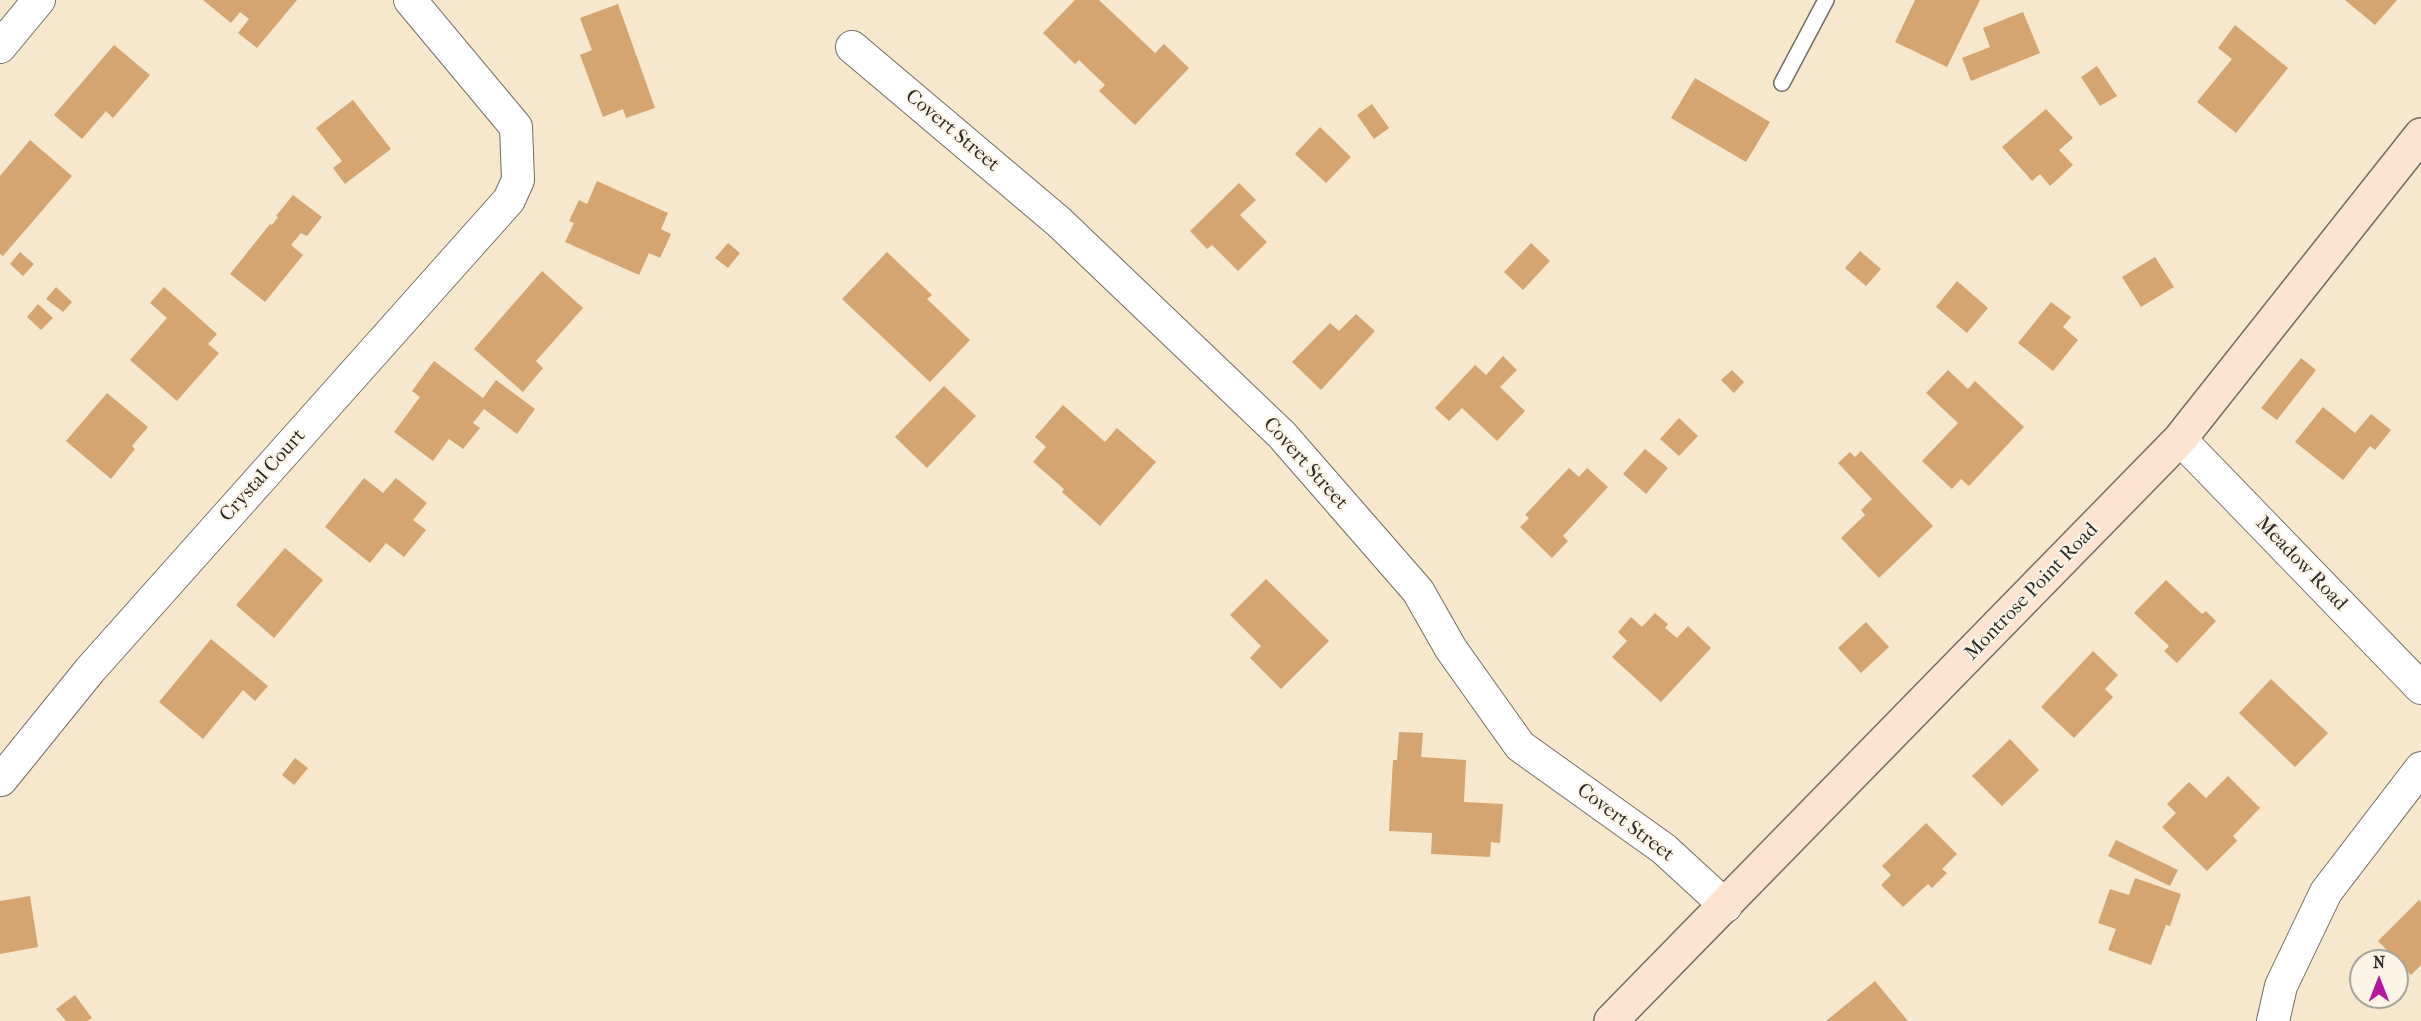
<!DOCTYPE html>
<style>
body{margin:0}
#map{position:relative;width:2421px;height:1021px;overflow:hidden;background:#f6e7cd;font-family:"IM FELL French Canon",serif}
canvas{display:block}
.north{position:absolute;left:2349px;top:949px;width:60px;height:60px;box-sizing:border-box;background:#fcf5e5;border:2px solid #a8a49b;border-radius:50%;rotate:0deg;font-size:16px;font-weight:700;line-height:24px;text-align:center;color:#2b2b2b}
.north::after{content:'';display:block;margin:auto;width:21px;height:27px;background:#b5179e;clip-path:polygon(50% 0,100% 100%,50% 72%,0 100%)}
</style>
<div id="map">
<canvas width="2421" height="1021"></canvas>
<div class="north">N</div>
</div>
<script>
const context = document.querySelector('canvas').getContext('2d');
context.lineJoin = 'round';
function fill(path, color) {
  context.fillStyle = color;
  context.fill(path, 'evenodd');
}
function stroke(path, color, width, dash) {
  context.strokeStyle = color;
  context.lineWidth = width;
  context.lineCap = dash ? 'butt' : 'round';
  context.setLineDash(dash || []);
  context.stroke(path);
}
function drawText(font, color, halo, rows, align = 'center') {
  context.font = font + ' "IM FELL French Canon",serif';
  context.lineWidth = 4.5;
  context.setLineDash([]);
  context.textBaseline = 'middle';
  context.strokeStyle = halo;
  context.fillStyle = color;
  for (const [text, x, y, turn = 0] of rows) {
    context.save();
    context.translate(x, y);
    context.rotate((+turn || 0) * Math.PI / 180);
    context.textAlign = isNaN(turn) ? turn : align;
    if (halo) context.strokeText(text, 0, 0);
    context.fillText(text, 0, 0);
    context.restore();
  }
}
fill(new Path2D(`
 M203 0H297L257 48 238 33 249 19 240 12 231 23Z
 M1075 0H1099L1155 53 1164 44 1189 68 1135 125 1099 91 1105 85 1079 60 1075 64 1043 33Z
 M1915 0H1980L1947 67 1895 42Z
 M2345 0H2397L2375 25Z
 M618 4 655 108 626 118 623 109 603 117 580 55 592 50 580 18Z
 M2023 12 2040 53 1971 81 1962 58 1990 47 1983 28Z
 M2235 25 2288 68 2236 133 2197 102 2232 59 2218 48Z
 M114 45 150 75 113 118 106 111 82 139 54 115Z
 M2097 66 2117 96 2100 106 2081 77Z
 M1695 78 1770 122 1746 162 1671 118Z
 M353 100 391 149 345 184 333 168 342 161 316 128Z
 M1372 104 1389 128 1374 139 1357 115Z
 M2046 109 2073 138 2059 150 2073 165 2050 186 2040 174 2032 181 2002 147Z
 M1320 127 1351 157 1326 183 1295 154Z
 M30 140 72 176 3 256 0 254V176Z
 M597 181 668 213 661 229 671 234 660 258 649 253 639 275 565 242 574 223 569 221 579 200 587 204Z
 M1239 183 1256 200 1240 215 1267 242 1238 271 1212 245 1207 249 1190 231Z
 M293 195 322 217 307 236 301 233 291 245 303 255 265 302 230 274 270 224 272 225 278 217 276 216Z
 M728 243 740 253 728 268 715 258Z
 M1531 243 1550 261 1523 290 1504 272Z
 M1860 251 1881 269 1866 286 1845 268Z
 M20 252 34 264 23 276 10 264Z
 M887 252 932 295 927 299 970 340 930 382 842 299Z
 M2155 257 2174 287 2141 307 2122 277Z
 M542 271 583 308 536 361 543 368 523 392 474 349Z
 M1957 281 1988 308 1967 333 1936 307Z
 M56 287 72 302 63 312 46 299Z
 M164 287 217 334 208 344 219 353 177 401 130 360 167 318 150 303Z
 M2051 302 2071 317 2063 327 2078 340 2053 371 2018 343Z
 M38 304 53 318 41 330 27 317Z
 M1356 314 1375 331 1321 390 1292 362 1330 323 1339 331Z
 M1503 356 1517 370 1500 387 1525 411 1497 441 1462 408 1449 421 1435 408 1475 365 1486 375Z
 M2301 358 2316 370 2277 420 2261 408Z
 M434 361 483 398 496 380 535 409 517 434 484 409 473 423 480 428 463 449 449 439 433 461 394 432 420 397 412 391Z
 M1732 370 1744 382 1734 393 1721 380Z
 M1948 370 1968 389 1975 381 2024 427 1969 486 1961 479 1952 489 1922 461 1958 423 1926 393Z
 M944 386 976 416 927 468 895 437Z
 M107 393 148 427 132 446 135 449 111 479 66 441Z
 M1063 405 1105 442 1117 428 1156 462 1100 526 1062 492 1064 489 1033 462 1046 447 1035 437Z
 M2323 407 2355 433 2371 414 2391 430 2375 450 2370 446 2343 480 2295 442Z
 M1679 418 1698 436 1679 456 1660 439Z
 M1645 449 1668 468 1646 494 1623 474Z
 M1861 451 1933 526 1879 578 1841 538 1865 515 1861 510 1872 499 1838 463 1850 452 1855 457Z
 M1569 468 1579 477 1587 468 1608 487 1563 536 1568 541 1552 558 1520 527 1529 518 1525 515Z
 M364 478 383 493 396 478 427 503 413 520 426 530 404 557 386 543 370 563 325 527Z
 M285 548 323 580 274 638 236 605Z
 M1266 579 1329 641 1281 689 1250 658 1261 646 1230 615Z
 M2166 580 2202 614 2206 611 2216 621 2177 663 2164 651 2169 646 2134 613Z
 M1655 613 1668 624 1665 628 1677 638 1688 626 1711 648 1661 702 1612 657 1627 641 1618 632 1631 617 1642 627Z
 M1866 622 1889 647 1861 673 1838 648Z
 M211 639 268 686 255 701 243 690 203 739 159 702Z
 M2093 651 2118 675 2105 689 2113 697 2074 738 2041 707Z
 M2271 679 2328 733 2295 767 2239 713Z
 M1399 732 1423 733 1421 757 1466 760 1464 802 1503 804 1500 843 1491 842 1490 857 1431 854 1432 833 1389 831 1393 760H1397Z
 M2010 739 2039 770 2002 806 1972 776Z
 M295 758 308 768 294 785 282 775Z
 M2228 776 2260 808 2233 836 2237 841 2207 871 2162 827 2176 813 2167 804 2189 782 2206 798Z
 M1926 823 1957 854 1942 869 1947 873 1932 888 1928 884 1903 907 1881 885 1891 875 1882 866Z
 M2116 840 2178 870 2170 886 2108 856Z
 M2135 878 2181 894 2170 926 2166 925 2151 965 2108 950 2116 929 2098 923 2110 889 2129 895Z
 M30 896 38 947 0 954V901Z
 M2419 900 2421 903V965L2411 975 2378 941Z
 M1875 981 1908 1021H1826Z
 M75 995 92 1018 87 1021H66L56 1009Z`), '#d4a570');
const lane = new Path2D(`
 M1782 83 1826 0`);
const street = new Path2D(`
 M0 47 39 0
 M852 47 1059 222 1282 435 1418 591 1451 649 1520 746 1664 849 1726 906
 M2180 439 2421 688
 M1 780 90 670 509 200 518 180 516 127 410 0
 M2273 1021 2281 986 2326 892 2421 768`);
const secondary = new Path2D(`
 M1611 1021 2180 439 2421 135`);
stroke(lane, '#726d64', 18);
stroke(street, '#726d64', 34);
stroke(secondary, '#726d64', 36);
stroke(lane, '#fff', 15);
stroke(street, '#fff', 32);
stroke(secondary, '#fde4d0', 33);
drawText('20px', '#2b2b2b', '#fcf5e5', [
 ["Covert Street",952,131,40],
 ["Covert Street",1305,464,48],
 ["Crystal Court",263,476,-48],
 ["Meadow Road",2301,564,46],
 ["Montrose Point Road",2032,592,-46],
 ["Covert Street",1625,823,37]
]);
</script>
